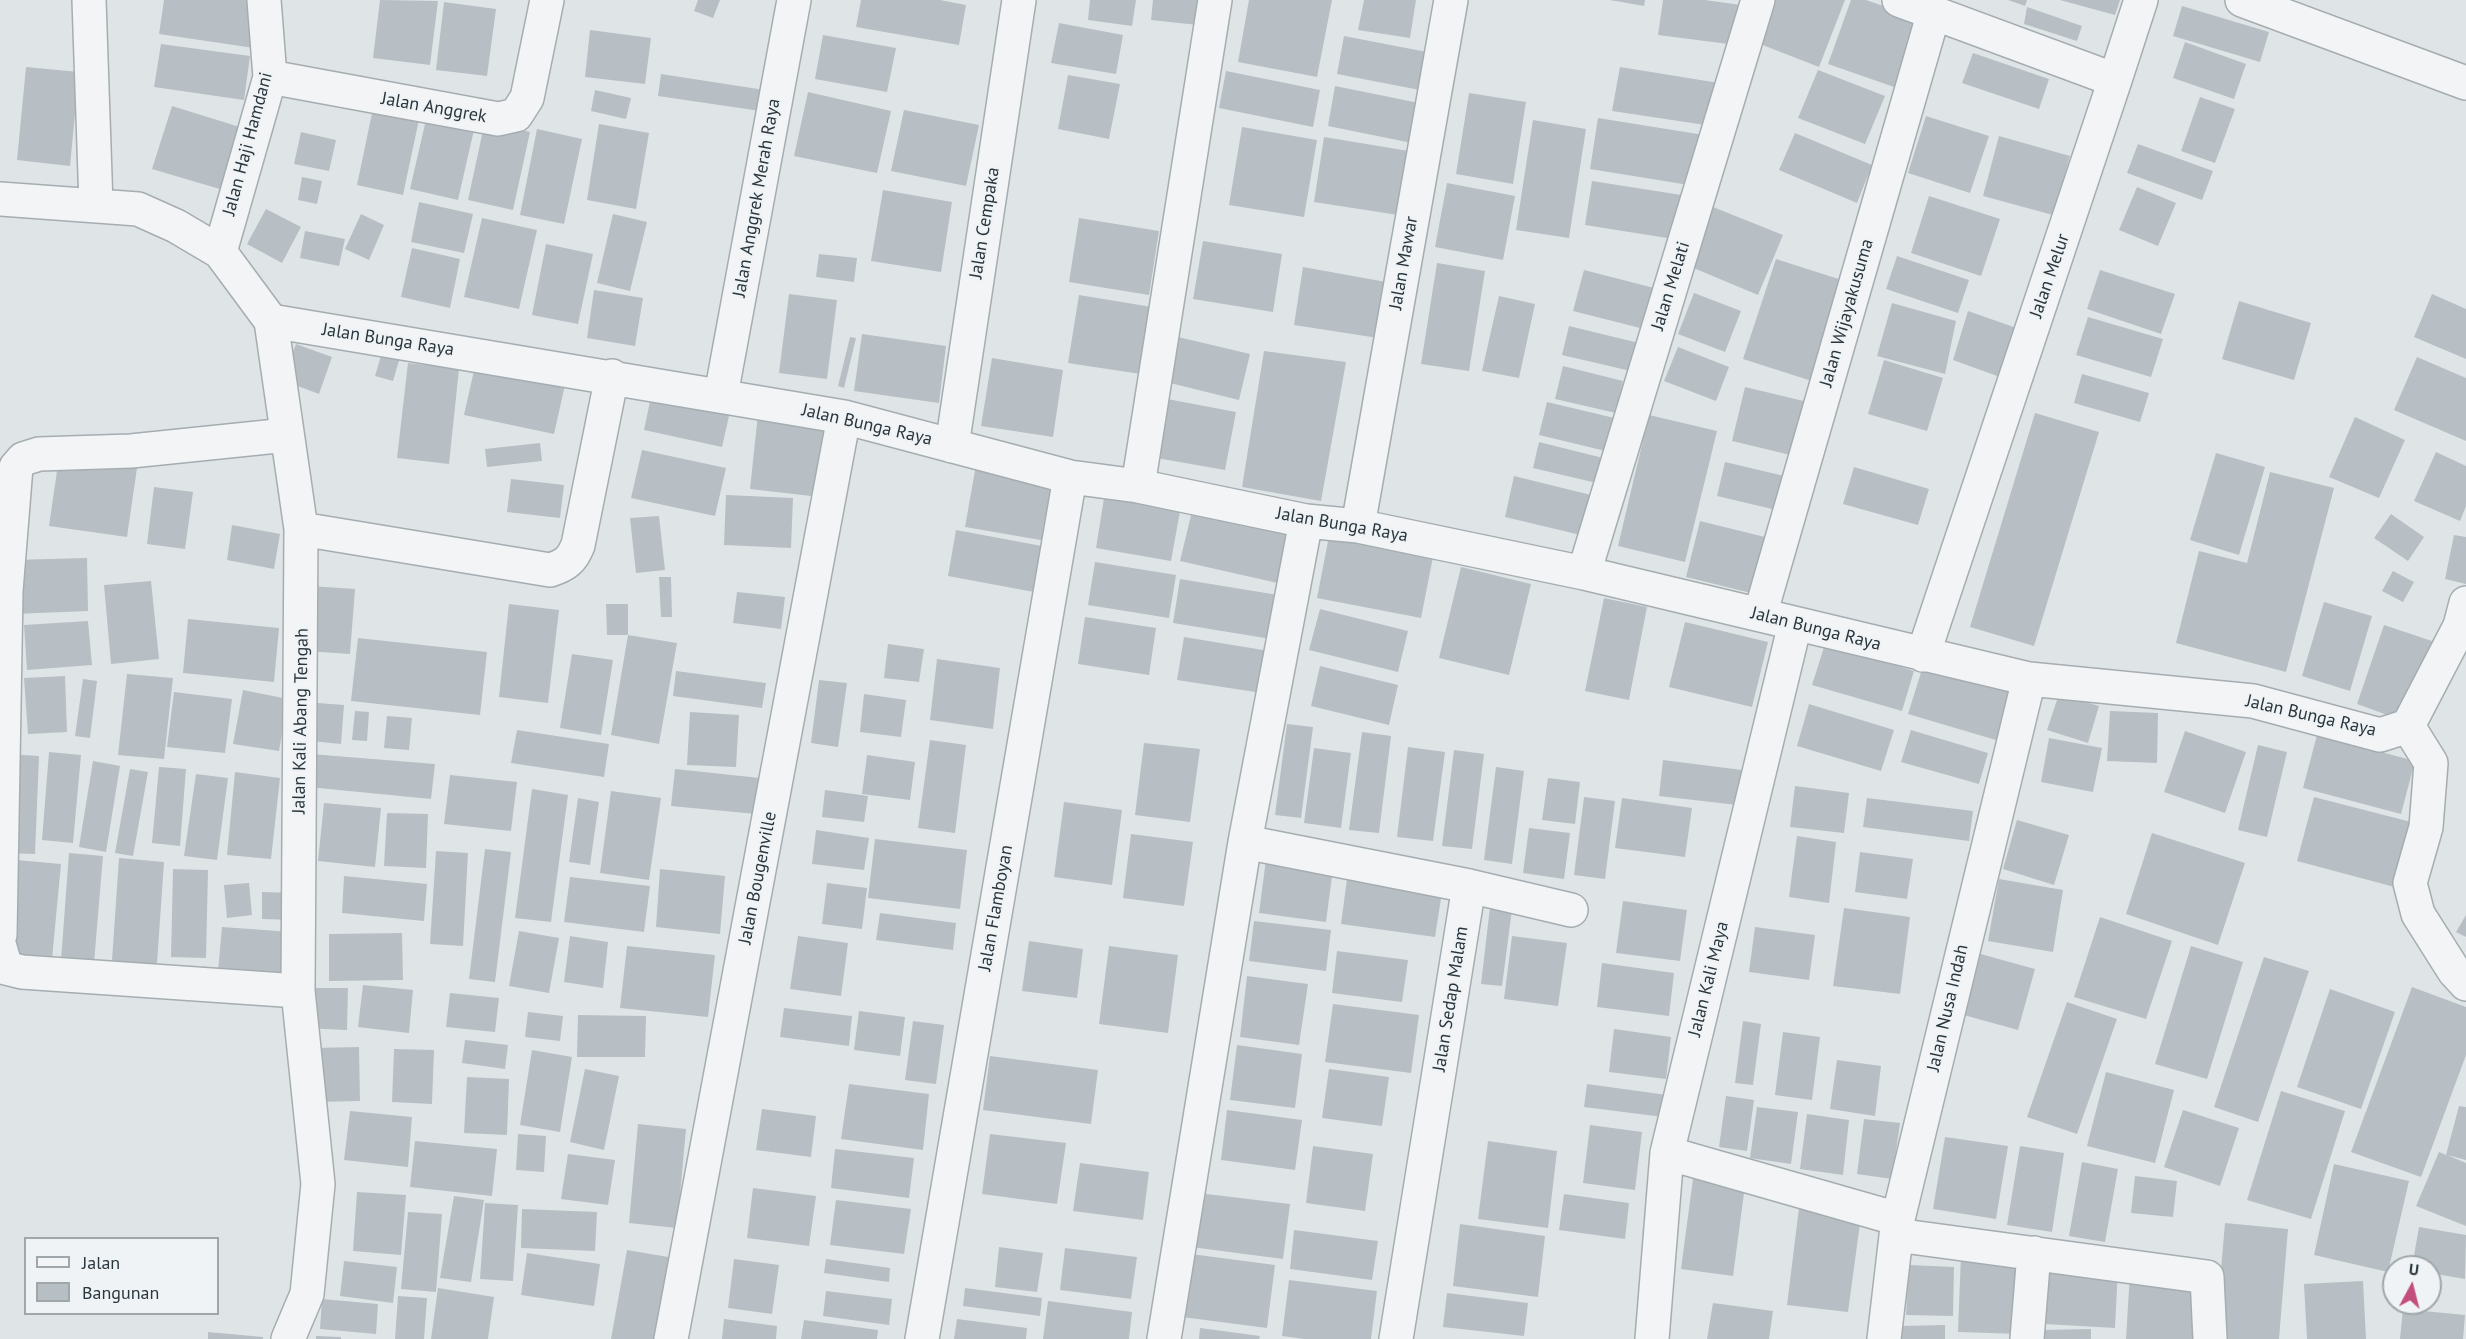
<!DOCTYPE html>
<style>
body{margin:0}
#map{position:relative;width:2466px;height:1339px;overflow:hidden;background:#dfe5e7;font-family:"PT Sans",sans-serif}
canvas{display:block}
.legend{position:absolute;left:24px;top:1237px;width:195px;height:78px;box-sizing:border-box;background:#eff3f5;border:2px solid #a0a7ab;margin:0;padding:8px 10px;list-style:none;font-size:18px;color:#2a363d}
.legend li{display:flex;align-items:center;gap:12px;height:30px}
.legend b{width:30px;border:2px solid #a0a7ab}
.north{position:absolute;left:2382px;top:1255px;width:60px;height:60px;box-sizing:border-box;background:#eff3f5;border:2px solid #a0a7ab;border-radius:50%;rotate:7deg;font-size:16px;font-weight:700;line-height:24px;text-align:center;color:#2a363d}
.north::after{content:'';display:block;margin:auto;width:21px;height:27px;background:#c34e7d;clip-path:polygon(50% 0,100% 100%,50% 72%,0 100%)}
</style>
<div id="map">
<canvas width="2466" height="1339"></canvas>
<ul class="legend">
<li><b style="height:8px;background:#f2f4f6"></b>Jalan</li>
<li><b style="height:16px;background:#b7bfc4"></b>Bangunan</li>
</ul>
<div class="north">U</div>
</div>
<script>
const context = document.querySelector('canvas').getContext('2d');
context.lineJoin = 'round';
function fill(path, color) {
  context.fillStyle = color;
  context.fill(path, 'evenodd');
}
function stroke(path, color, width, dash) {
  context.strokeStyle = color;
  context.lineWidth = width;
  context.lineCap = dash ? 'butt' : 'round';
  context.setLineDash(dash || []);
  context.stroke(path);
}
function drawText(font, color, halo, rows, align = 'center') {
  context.font = font + ' "PT Sans",sans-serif';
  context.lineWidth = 4.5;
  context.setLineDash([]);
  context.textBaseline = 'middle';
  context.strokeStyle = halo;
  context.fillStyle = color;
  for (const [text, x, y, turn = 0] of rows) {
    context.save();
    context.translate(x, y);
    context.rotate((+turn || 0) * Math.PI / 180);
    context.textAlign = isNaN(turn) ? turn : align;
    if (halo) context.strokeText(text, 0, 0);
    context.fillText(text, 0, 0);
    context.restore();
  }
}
fill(new Path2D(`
 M164 0H260L254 48 159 34Z
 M380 0 438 1 430 65 373 58Z
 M698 0H720L713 18 694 11Z
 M861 0H940L966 5 959 45 856 27Z
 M1090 0H1136L1132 26 1088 20Z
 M1153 0H1211L1207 26 1151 20Z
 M1249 0H1332L1317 77 1238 62Z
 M1364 0H1416L1410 38 1358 30Z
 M1610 0H1645L1644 6Z
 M1663 0H1705L1741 5 1736 45 1658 35Z
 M1771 0H1845L1819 67 1755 42Z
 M1851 0H1866L1921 19 1897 88 1828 64Z
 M2008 0H2027L2025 6Z
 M2060 0H2120L2115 15Z
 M444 2 496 9 487 76 436 70Z
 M2182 6 2269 32 2260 62 2173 36Z
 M2027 7 2082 26 2077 41 2024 24Z
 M1059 23 1123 35 1116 74 1051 63Z
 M590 30 651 38 645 84 585 77Z
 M823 35 896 48 887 92 815 79Z
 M1344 36 1432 53 1425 91 1337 74Z
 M2185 42 2246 64 2234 99 2173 78Z
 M161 44 250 56 244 100 154 87Z
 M1973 53 2049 79 2039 109 1962 83Z
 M26 67 79 72 70 166 17 160Z
 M1620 67 1719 83 1712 126 1612 111Z
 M1818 70 1885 96 1865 144 1798 118Z
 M1226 71 1320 90 1313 127 1219 108Z
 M661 74 771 91 767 112 658 96Z
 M1068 75 1120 84 1109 139 1058 129Z
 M1335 86 1429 105 1422 145 1328 126Z
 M595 90 631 98 626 119 591 111Z
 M808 92 891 111 877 173 794 156Z
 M1469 93 1526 102 1513 184 1456 174Z
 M2200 97 2235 109 2215 163 2181 151Z
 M375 99 421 110 403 195 357 185Z
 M172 106 243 128 223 190 152 169Z
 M904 110 979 125 966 186 891 171Z
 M428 111 476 121 458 200 410 189Z
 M1926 116 1989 136 1970 193 1908 173Z
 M1598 118 1704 135 1695 186 1590 169Z
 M1533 120 1586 129 1569 238 1516 230Z
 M485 121 530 132 513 210 468 200Z
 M599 124 649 133 636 209 587 200Z
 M1242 127 1317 140 1304 217 1229 205Z
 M537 129 582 139 564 224 520 215Z
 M301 132 336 140 329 171 294 164Z
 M1795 133 1872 165 1857 203 1779 170Z
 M1999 136 2070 156 2053 215 1983 196Z
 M1324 137 1421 153 1411 217 1314 202Z
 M2138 144 2213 171 2202 200 2127 173Z
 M302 177 322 181 317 204 298 200Z
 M1592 181 1688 196 1680 240 1585 225Z
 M1447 183 1515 196 1503 260 1435 247Z
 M2137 187 2176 203 2158 246 2119 230Z
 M883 190 952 202 941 272 871 261Z
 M1929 196 2000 219 1981 276 1911 253Z
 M419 202 473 214 464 253 411 242Z
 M1708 205 1783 235 1758 295 1684 264Z
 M266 209 301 227 282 263 247 244Z
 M361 214 384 225 369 260 345 249Z
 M613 214 647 222 630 291 597 283Z
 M482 218 537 230 519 309 464 297Z
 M1079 218 1159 231 1149 295 1069 282Z
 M305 231 345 239 339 266 300 258Z
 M1203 241 1282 254 1273 312 1193 299Z
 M546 244 593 254 578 324 532 315Z
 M412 248 460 259 450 308 401 297Z
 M819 254 857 258 854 282 816 277Z
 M1897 256 1969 280 1958 313 1886 289Z
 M1776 259 1851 283 1818 383 1743 359Z
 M1437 263 1485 271 1469 371 1421 364Z
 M1303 267 1386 282 1378 338 1294 325Z
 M1584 270 1662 290 1652 331 1573 311Z
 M2100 270 2175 294 2161 334 2087 309Z
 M594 290 643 298 635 346 587 338Z
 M1694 293 1741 311 1725 352 1678 334Z
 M789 294 837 300 827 379 779 373Z
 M2432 294 2466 309V359L2414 337Z
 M1079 295 1158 308 1147 375 1068 363Z
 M1499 296 1535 304 1519 378 1482 371Z
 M2239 301 2311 323 2294 380 2222 359Z
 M1892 303 1956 321 1945 374 1877 356Z
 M1968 311 2025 331 2011 381 1953 360Z
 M2088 317 2163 339 2151 377 2076 355Z
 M1569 326 1643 344 1635 372 1562 355Z
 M862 334 946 346 939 403 854 391Z
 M1174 336 1250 354 1239 400 1162 381Z
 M850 337 856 338 844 388 838 386Z
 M296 344 332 357 319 394 282 380Z
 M1678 347 1729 367 1716 401 1664 381Z
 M383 349 401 354 393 381 375 376Z
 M1264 351 1346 362 1321 501 1242 487Z
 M2417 357 2466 378V441L2394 410Z
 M992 358 1063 370 1053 437 981 426Z
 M1884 360 1943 378 1927 431 1868 414Z
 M408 363 459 369 449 464 397 458Z
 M475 366 565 385 554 434 464 415Z
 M1563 366 1623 381 1616 413 1555 399Z
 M2082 374 2149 393 2140 422 2074 403Z
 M653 387 732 403 722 447 644 430Z
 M1745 387 1812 403 1799 457 1732 441Z
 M1162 398 1236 412 1225 470 1151 457Z
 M1547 402 1627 421 1618 454 1539 435Z
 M2035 413 2099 432 2034 646 1970 627Z
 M758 414 828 421 820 497 750 489Z
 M1649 415 1717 431 1685 562 1618 546Z
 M2355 417 2405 440 2379 498 2329 477Z
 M1539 442 1611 460 1605 485 1533 468Z
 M540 443 542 461 487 467 485 449Z
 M642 450 726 468 715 516 631 498Z
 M2436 452 2466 466V506L2460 521 2414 501Z
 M2216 453 2265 467 2239 555 2190 540Z
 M59 457 137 468 127 537 49 526Z
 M1725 462 1797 479 1789 513 1717 496Z
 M976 465 1063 481 1052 542 965 527Z
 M1854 467 1929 489 1918 525 1843 504Z
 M2270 472 2334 488 2286 672 2176 643 2199 551 2247 563Z
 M1514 476 1599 497 1589 537 1505 517Z
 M511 479 564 485 560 518 507 512Z
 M154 487 193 492 185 549 147 544Z
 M1105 492 1181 506 1171 561 1096 548Z
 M726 495 793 498 791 548 724 545Z
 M1194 503 1295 526 1282 584 1180 561Z
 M2391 514 2424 537 2408 561 2374 538Z
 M659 516 665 570 636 573 630 518Z
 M1700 521 1769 538 1755 594 1686 577Z
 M232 525 280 534 274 569 227 560Z
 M956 530 1042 546 1034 592 948 576Z
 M2454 535 2466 537V584L2445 579Z
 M1329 536 1433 557 1421 618 1317 598Z
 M87 558 88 611 14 614 12 560Z
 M1095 562 1176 575 1169 618 1088 605Z
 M1461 567 1531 584 1509 675 1439 658Z
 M2393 571 2414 582 2403 602 2382 591Z
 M659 577H671L672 617H661Z
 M1180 579 1278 595 1271 639 1173 623Z
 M151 581 159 659 111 664 104 585Z
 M311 586 355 589 350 654 306 651Z
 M737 592 785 597 781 629 733 623Z
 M1604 598 1647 607 1629 700 1585 691Z
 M2324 602 2372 616 2350 691 2302 676Z
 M509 604 559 610 548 703 499 697Z
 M606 604H628V635H607Z
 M1320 609 1408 631 1398 672 1309 650Z
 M1085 617 1156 628 1149 675 1078 664Z
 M188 619 279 628 274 682 183 673Z
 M88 621 92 665 27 670 24 625Z
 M1685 622 1768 642 1752 707 1669 687Z
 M2384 625 2432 641 2404 721 2357 704Z
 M628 635 677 643 659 744 611 735Z
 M1184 637 1269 651 1262 693 1177 680Z
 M358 638 487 652 480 715 351 701Z
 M888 644 924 649 919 682 884 678Z
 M1825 644 1914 671 1902 711 1812 685Z
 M572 654 613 660 601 735 560 728Z
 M937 659 1000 668 993 729 930 720Z
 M1320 666 1398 685 1389 725 1311 706Z
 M1923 666 2020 695 2006 743 1908 714Z
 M676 671 766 683 762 708 673 696Z
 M127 674 173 678 164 759 118 755Z
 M65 676 67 732 28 734 24 678Z
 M83 679 97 681 90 738 75 736Z
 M819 680 847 683 838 747 811 743Z
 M243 690 288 699 279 751 233 744Z
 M174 692 232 699 225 753 167 747Z
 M864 694 906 700 901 737 860 732Z
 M2059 694 2099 706 2088 743 2047 730Z
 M305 702 344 705 341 744 302 740Z
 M1809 704 1894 730 1881 771 1797 746Z
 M355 711 369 712 367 741 352 740Z
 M2110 711 2158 713 2157 763 2107 761Z
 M690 712 739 715 736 767 687 765Z
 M387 716 412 718 409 750 384 748Z
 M1287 724 1313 727 1301 818 1275 815Z
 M517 730 609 744 604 777 511 763Z
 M1911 730 1988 753 1979 784 1901 762Z
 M2185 731 2246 752 2225 813 2164 792Z
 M1362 732 1391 736 1379 833 1349 830Z
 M2317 735 2415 761 2401 814 2303 788Z
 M2049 738 2102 748 2093 792 2041 782Z
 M930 740 966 745 955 833 918 828Z
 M1144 743 1200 749 1190 822 1135 815Z
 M2258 745 2287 752 2267 837 2238 830Z
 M1408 747 1445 752 1433 841 1397 837Z
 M1314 748 1351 753 1341 828 1304 823Z
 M1454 750 1484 754 1472 849 1442 846Z
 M49 752 81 755 73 843 42 840Z
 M8 754 39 756 35 854 4 853Z
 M311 754 435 764 431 799 308 787Z
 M867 755 915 762 910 800 862 794Z
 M1663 760 1742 770 1737 805 1659 796Z
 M93 761 120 766 106 852 79 847Z
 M159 767 186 769 180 846 152 843Z
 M1496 767 1524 771 1512 864 1484 860Z
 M130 769 148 772 133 856 115 853Z
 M675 769 760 778 756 814 671 806Z
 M235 772 280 778 271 859 227 855Z
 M196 774 228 778 217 860 184 856Z
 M450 775 517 782 511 831 444 824Z
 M1548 778 1580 782 1575 824 1542 820Z
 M1795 786 1849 793 1844 833 1790 827Z
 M532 789 568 795 551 922 515 918Z
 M825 790 868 796 864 822 822 817Z
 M611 791 661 798 649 880 600 873Z
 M1584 797 1615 801 1605 879 1574 875Z
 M2314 797 2419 824 2402 889 2297 861Z
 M578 798 599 802 590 865 569 862Z
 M1622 798 1692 808 1685 857 1615 848Z
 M1867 798 1973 811 1969 841 1863 827Z
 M1064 802 1122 810 1112 885 1054 877Z
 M324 803 381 808 375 867 318 861Z
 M387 813 428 814 426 868 384 866Z
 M2017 820 2069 835 2054 885 2003 869Z
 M1529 828 1570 833 1564 879 1523 873Z
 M816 830 869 838 864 870 812 864Z
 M2152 833 2245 863 2218 945 2126 914Z
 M1131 834 1193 842 1184 906 1123 898Z
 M1797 836 1836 842 1829 903 1789 897Z
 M875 839 967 850 960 909 868 898Z
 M485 849 511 852 495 982 469 979Z
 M436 851 468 853 463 946 430 944Z
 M1267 852 1334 861 1326 922 1259 913Z
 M1860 852 1913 859 1907 899 1855 892Z
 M69 853 103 856 94 963 61 960Z
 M119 858 164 862 156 978 111 975Z
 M17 860 61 864 52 959 7 954Z
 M173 869 208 870 206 958 171 957Z
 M660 869 725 876 720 934 656 927Z
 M344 876 427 884 424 921 342 913Z
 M570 877 650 886 644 932 564 922Z
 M1347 879 1442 892 1435 937 1341 924Z
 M1999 879 2063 890 2053 952 1988 941Z
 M249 883 252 915 227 918 224 885Z
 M827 883 867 888 862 929 822 924Z
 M262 892 298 893 297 920 262 919Z
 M1491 899 1513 902 1502 986 1481 984Z
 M1623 901 1687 910 1680 961 1616 953Z
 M1844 908 1910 917 1900 994 1833 986Z
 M880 913 956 923 953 950 876 940Z
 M2466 915V937L2456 932Z
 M2100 917 2172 941 2146 1019 2074 997Z
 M1254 921 1331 930 1326 971 1249 961Z
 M222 927 292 932 287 988 217 982Z
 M1755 927 1815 935 1809 980 1749 972Z
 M519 931 559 938 549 993 509 986Z
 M402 933 403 980 329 981V934Z
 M570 936 608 942 603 988 564 982Z
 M798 936 848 943 841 996 790 989Z
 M1512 936 1567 943 1558 1006 1504 999Z
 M1029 941 1083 949 1077 998 1022 991Z
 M627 946 715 955 708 1017 620 1008Z
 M1109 946 1178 955 1168 1033 1099 1024Z
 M2191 946 2243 962 2207 1079 2155 1064Z
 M1337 951 1408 960 1402 1002 1332 993Z
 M1977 953 2035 969 2018 1030 1960 1014Z
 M2264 957 2309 971 2258 1122 2214 1107Z
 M1602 963 1674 973 1669 1016 1597 1007Z
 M1247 976 1308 984 1299 1045 1240 1037Z
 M363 985 413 990 409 1033 358 1027Z
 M2412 987 2466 1007V1055L2421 1177 2351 1152Z
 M305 988H348L347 1030 303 1028Z
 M2330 989 2395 1012 2361 1109 2297 1087Z
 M450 993 499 998 495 1032 446 1027Z
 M2067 1002 2117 1019 2077 1134 2027 1117Z
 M1333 1004 1419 1015 1411 1073 1325 1062Z
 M784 1008 852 1016 849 1046 780 1037Z
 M859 1011 905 1017 900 1056 854 1050Z
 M528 1012 563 1016 560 1041 525 1037Z
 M578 1015 646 1016 645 1057H577Z
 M913 1021 944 1025 936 1084 905 1080Z
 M1743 1021 1761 1024 1753 1085 1735 1083Z
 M1614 1029 1671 1037 1666 1079 1609 1072Z
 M1783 1032 1820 1037 1812 1100 1775 1095Z
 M465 1040 508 1045 505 1069 462 1063Z
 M1237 1045 1302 1054 1295 1108 1230 1100Z
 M359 1047 360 1101 314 1102 313 1048Z
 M394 1049 434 1050 432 1104 392 1102Z
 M532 1050 572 1057 560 1132 520 1125Z
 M990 1056 1098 1070 1091 1124 983 1110Z
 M1837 1060 1881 1066 1875 1116 1830 1109Z
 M585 1069 619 1076 604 1150 570 1142Z
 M1329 1069 1389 1077 1382 1126 1322 1118Z
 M2106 1072 2174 1090 2155 1163 2087 1146Z
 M467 1077 509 1079 507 1135 464 1133Z
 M849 1084 929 1094 923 1150 841 1139Z
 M1587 1084 1667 1095 1663 1117 1584 1107Z
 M2281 1091 2345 1111 2311 1219 2247 1200Z
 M1726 1096 1754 1100 1747 1151 1719 1147Z
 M2459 1106 2466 1107V1160L2447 1155 2466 1163V1226L2416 1206 2439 1152 2446 1155Z
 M1757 1107 1798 1112 1791 1164 1750 1158Z
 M762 1109 816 1116 811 1157 756 1150Z
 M1227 1110 1302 1120 1295 1170 1221 1160Z
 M2183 1110 2239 1128 2220 1186 2164 1167Z
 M350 1111 412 1117 408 1167 344 1160Z
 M1807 1114 1849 1120 1843 1175 1800 1169Z
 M1864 1119 1900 1123 1892 1179 1857 1174Z
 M638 1124 686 1129 677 1228 629 1223Z
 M1590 1125 1642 1132 1635 1190 1583 1183Z
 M518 1134 546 1136 544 1172 516 1170Z
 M990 1134 1066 1143 1057 1204 982 1194Z
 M1945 1137 2008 1146 1996 1219 1933 1209Z
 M415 1141 497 1149 492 1196 410 1187Z
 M1488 1141 1557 1151 1548 1228 1478 1219Z
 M1313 1146 1373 1154 1365 1211 1306 1203Z
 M2020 1146 2064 1153 2052 1232 2007 1225Z
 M835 1149 914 1158 909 1198 831 1188Z
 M568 1154 615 1160 608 1205 561 1199Z
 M2082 1162 2118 1169 2105 1242 2069 1236Z
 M1080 1163 1149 1172 1143 1220 1073 1211Z
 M2334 1164 2409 1181 2388 1272 2314 1255Z
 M1694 1171 1746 1178 1733 1276 1681 1269Z
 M2135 1176 2177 1181 2173 1217 2131 1213Z
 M753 1188 816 1196 809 1246 747 1238Z
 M357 1192 406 1195 401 1255 353 1251Z
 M1198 1193 1290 1204 1283 1259 1191 1247Z
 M1564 1194 1629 1203 1625 1239 1559 1230Z
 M454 1196 484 1200 471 1282 440 1278Z
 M836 1200 911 1209 904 1254 830 1245Z
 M485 1203 518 1205 513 1281 480 1279Z
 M1799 1208 1861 1216 1848 1312 1787 1305Z
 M522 1209 597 1212 595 1251 521 1248Z
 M408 1212 442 1214 436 1292 401 1289Z
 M2225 1223 2288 1229 2279 1339H2215Z
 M1460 1224 1545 1236 1538 1297 1453 1286Z
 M2419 1227 2466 1235 2465 1279 2430 1273V1267H2412Z
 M1294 1230 1378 1241 1372 1280 1290 1269Z
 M999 1247 1043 1253 1037 1292 995 1287Z
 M1065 1248 1137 1257 1131 1299 1060 1290Z
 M627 1250 674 1258 659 1339H611Z
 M527 1253 600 1264 594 1306 521 1295Z
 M1191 1254 1275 1265 1267 1328 1182 1317Z
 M1961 1254 2023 1256 2021 1334 1958 1332Z
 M734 1259 779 1265 772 1314 728 1308Z
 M826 1259 890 1268 889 1282 824 1273Z
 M344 1261 397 1267 393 1303 340 1296Z
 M1909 1265 1954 1267 1953 1316 1906 1315Z
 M2048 1266 2118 1269 2115 1328 2045 1324Z
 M2130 1272 2196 1275 2192 1339H2126Z
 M1289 1280 1377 1291 1371 1339H1304L1282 1336Z
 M2363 1281 2366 1339H2307L2304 1284Z
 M438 1288 494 1297 488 1339H431Z
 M965 1288 1042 1298 1040 1316 963 1306Z
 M826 1291 892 1299 889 1325 823 1316Z
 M1447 1293 1528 1303 1524 1336 1443 1327Z
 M398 1296 427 1298 424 1339H395Z
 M322 1299 378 1304 376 1334 320 1329Z
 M1048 1301 1132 1312 1129 1339H1043Z
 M1713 1303 1773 1311 1769 1339H1707Z
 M2403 1309 2465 1315 2463 1339H2400Z
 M724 1319 777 1326 776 1339H722Z
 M957 1319 1027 1328 1026 1339H954Z
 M804 1320 878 1330 877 1339H801Z
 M1945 1325V1339H1901L1900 1326Z
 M1200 1328 1260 1336 1259 1339H1199Z
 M2091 1329V1339H2042V1330Z
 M208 1332 263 1337V1339H208Z
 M316 1336 341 1337V1339H316Z`), '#b7bfc4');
const minor = new Path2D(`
 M89 0 96 205
 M1899 0 2115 80 1923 655
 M2242 0 2466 83
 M270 77 498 119 516 115 527 98 547 0
 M2115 80 2141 0
 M0 199 138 209 176 226 220 252 271 321 301 529 298 991 318 1184 307 1294 288 1339
 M220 252 270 77 264 0
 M271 321 844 417 1070 477 1138 486 1306 521 1358 526 1584 573 2029 679 2253 701 2380 735 2408 726
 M721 395 794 0
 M952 446 1019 0
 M1138 486 1215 0
 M1358 526 1451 0
 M301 529 550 570C566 565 572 560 578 545L612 376
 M1584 573 1758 0
 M1760 615 1934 12
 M2408 726 2431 763 2426 827 2410 883 2418 914 2454 971 2466 984
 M2408 726 2460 626 2466 603
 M1245 842 1469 886 1396 1339
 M1469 886 1571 910
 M0 935 6 591 16 467 23 459 39 454 131 451 287 435
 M0 947 6 968 22 972 298 991
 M1667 1153 1898 1219
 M1896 1235 2207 1277 2210 1339
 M671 1339 844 417
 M922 1339 1070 477
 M1164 1339 1245 842 1306 521
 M1652 1339 1667 1153 1795 624
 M1884 1339 1898 1219 2029 679
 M2027 1339 2034 1253`);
stroke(minor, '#a5adb1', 36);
stroke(minor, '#f2f4f6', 33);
drawText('18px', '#2a363d', '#eff3f5', [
 ["Jalan Anggrek",434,108,10],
 ["Jalan Haji Hamdani",248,144,-75],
 ["Jalan Anggrek Merah Raya",757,198,-80],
 ["Jalan Cempaka",985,223,-81],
 ["Jalan Mawar",1404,263,-80],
 ["Jalan Melur",2050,276,-71],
 ["Jalan Melati",1671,286,-73],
 ["Jalan Wijayakusuma",1847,313,-74],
 ["Jalan Bunga Raya",388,340,9],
 ["Jalan Bunga Raya",867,425,13],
 ["Jalan Bunga Raya",1342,525,10],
 ["Jalan Bunga Raya",1816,629,14],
 ["Jalan Bunga Raya",2311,716,13],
 ["Jalan Kali Abang Tengah",301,721,-89],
 ["Jalan Bougenville",758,878,-79],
 ["Jalan Flamboyan",996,908,-80],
 ["Jalan Kali Maya",1709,979,-76],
 ["Jalan Sedap Malam",1451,999,-81],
 ["Jalan Nusa Indah",1948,1008,-77]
]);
</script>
